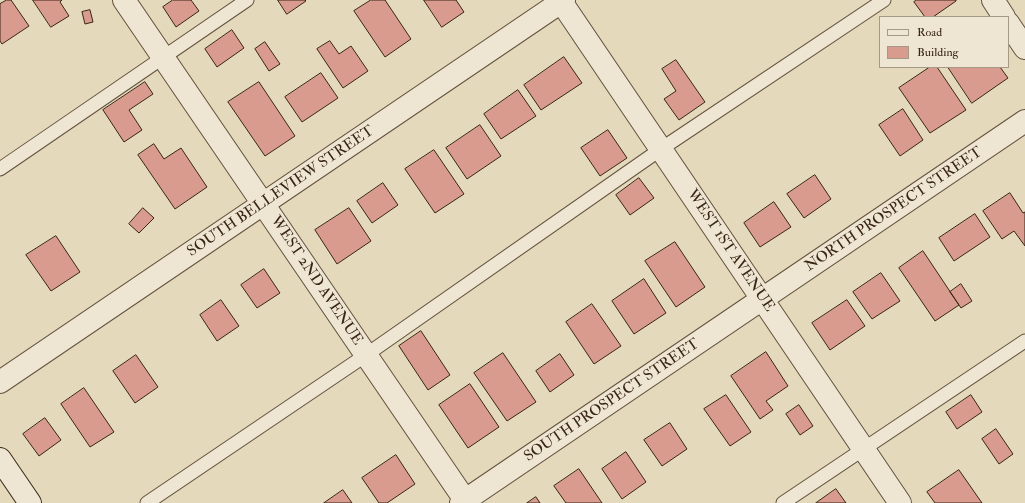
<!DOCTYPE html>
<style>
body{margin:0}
#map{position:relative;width:1025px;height:503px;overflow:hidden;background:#e5d9bc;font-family:"IM FELL Double Pica",serif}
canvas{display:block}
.legend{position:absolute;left:879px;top:16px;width:130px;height:52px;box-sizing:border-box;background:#eee6d3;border:1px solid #a59987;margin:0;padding:5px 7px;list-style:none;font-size:12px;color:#382514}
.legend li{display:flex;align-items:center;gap:8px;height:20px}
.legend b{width:20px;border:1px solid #a59987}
</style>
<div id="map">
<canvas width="1025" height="503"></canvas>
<ul class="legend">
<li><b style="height:5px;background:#eee6d3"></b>Road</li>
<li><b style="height:11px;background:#d99b8e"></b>Building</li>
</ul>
</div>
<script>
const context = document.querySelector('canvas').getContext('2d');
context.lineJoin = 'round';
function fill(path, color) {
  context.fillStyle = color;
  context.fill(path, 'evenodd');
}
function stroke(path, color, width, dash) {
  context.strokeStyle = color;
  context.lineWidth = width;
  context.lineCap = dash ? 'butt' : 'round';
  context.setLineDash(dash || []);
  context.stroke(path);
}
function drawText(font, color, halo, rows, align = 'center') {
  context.font = font + ' "IM FELL Double Pica",serif';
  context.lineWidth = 3;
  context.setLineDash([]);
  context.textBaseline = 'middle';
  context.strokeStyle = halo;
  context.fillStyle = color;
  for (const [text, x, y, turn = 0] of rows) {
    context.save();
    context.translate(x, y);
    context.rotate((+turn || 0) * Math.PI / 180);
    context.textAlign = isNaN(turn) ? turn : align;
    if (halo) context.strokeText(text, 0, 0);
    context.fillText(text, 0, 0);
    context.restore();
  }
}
const building = new Path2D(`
 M7 0H11L29 26 2 44 0 41V4Z
 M33 0H62L60 2 69 16 51 27Z
 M173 0H191L199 11 176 27 163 7Z
 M278 0H305L306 1 287 14Z
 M371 0H385L411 39 385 57 354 11Z
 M424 0H456L464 12 442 27Z
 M917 0H956V1L933 17H925L914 2Z
 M90 10 93 22 85 24 82 12Z
 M232 30 244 48 217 67 205 49Z
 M330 41 339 54 351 46 368 71 343 88 317 49Z
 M265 42 280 64 269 71 255 49Z
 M564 57 582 83 541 110 524 85Z
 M676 60 705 102 679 120 664 99 676 91 662 69Z
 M930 67H937L966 110 930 133 899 88Z
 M948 67H1000L1008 78 972 103Z
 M321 73 338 98 302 122 285 97Z
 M145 82 153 94 129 110 142 130 124 142 103 110Z
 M259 82 295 136 265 156 228 102Z
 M518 90 536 116 501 139 484 114Z
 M903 109 923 140 900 156 879 125Z
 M480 125 501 156 467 179 446 148Z
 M608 130 627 158 600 176 581 148Z
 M154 144 164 159 181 148 207 187 175 209 138 155Z
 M434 150 464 194 435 213 405 169Z
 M815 175 831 199 804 218 787 194Z
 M639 178 654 198 630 215 616 195Z
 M383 183 398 205 372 223 357 201Z
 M1010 193 1023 213 1025 212V246L1014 231 1002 239 983 211Z
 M774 202 791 227 760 247 744 223Z
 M143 208 154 218 139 233 129 224Z
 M349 208 371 241 337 264 315 230Z
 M975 214 990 237 954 261 939 238Z
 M56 236 80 272 51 291 26 255Z
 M675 242 705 287 676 307 645 261Z
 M923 251 959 305 935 321 899 268Z
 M264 269 280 293 257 308 241 285Z
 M881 273 900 301 872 319 853 292Z
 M644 279 666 313 634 334 612 301Z
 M961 284 972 301 961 308 950 292Z
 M221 300 239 326 217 341 200 315Z
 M847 300 865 326 830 350 812 323Z
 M592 304 621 346 594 364 566 322Z
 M421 331 450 375 428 390 399 346Z
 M766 352 788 386 766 401 773 410 760 419 731 376Z
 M503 353 536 402 507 421 474 373Z
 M560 354 574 375 550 392 536 371Z
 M136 355 158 387 135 403 113 371Z
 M470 384 499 427 468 448 439 405Z
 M84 388 114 432 90 447 61 404Z
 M726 395 751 432 730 446 704 409Z
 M971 395 982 412 957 429 946 412Z
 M799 405 813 426 800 435 786 414Z
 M45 418 61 440 39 456 23 434Z
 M670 423 687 449 662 466 644 440Z
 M996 429 1013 454 999 464 982 439Z
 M626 452 646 482 622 499 602 469Z
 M396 455 415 484 387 503H379L362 478Z
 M579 469 602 503H566L554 486Z
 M959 470 982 503H935L927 492Z
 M836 489 846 503H816Z
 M343 490 352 503H324Z
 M536 497 540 503H527Z`);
fill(building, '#d99b8e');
stroke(building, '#382514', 1);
const lane = new Path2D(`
 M0 169 247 0
 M147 503 366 355 661 149 884 0
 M783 503 1025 341`);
const street = new Path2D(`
 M124 0 467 503
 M560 0 900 503
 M993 0 1004 17
 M1008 23 1025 48
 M0 382 564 0
 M461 503 1025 121`);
const secondary = new Path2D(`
 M0 459 30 503`);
stroke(lane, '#63523e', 15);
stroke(street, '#63523e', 24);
stroke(secondary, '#382514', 24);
stroke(lane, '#eee6d3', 13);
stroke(street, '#eee6d3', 22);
stroke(secondary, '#eee6d3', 22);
drawText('15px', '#382514', '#eee6d3', [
 ["SOUTH BELLEVIEW STREET",281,192,-34],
 ["NORTH PROSPECT STREET",894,210,-34],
 ["WEST 1ST AVENUE",730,251,56],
 ["WEST 2ND AVENUE",316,281,56],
 ["SOUTH PROSPECT STREET",612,401,-34]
]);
</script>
